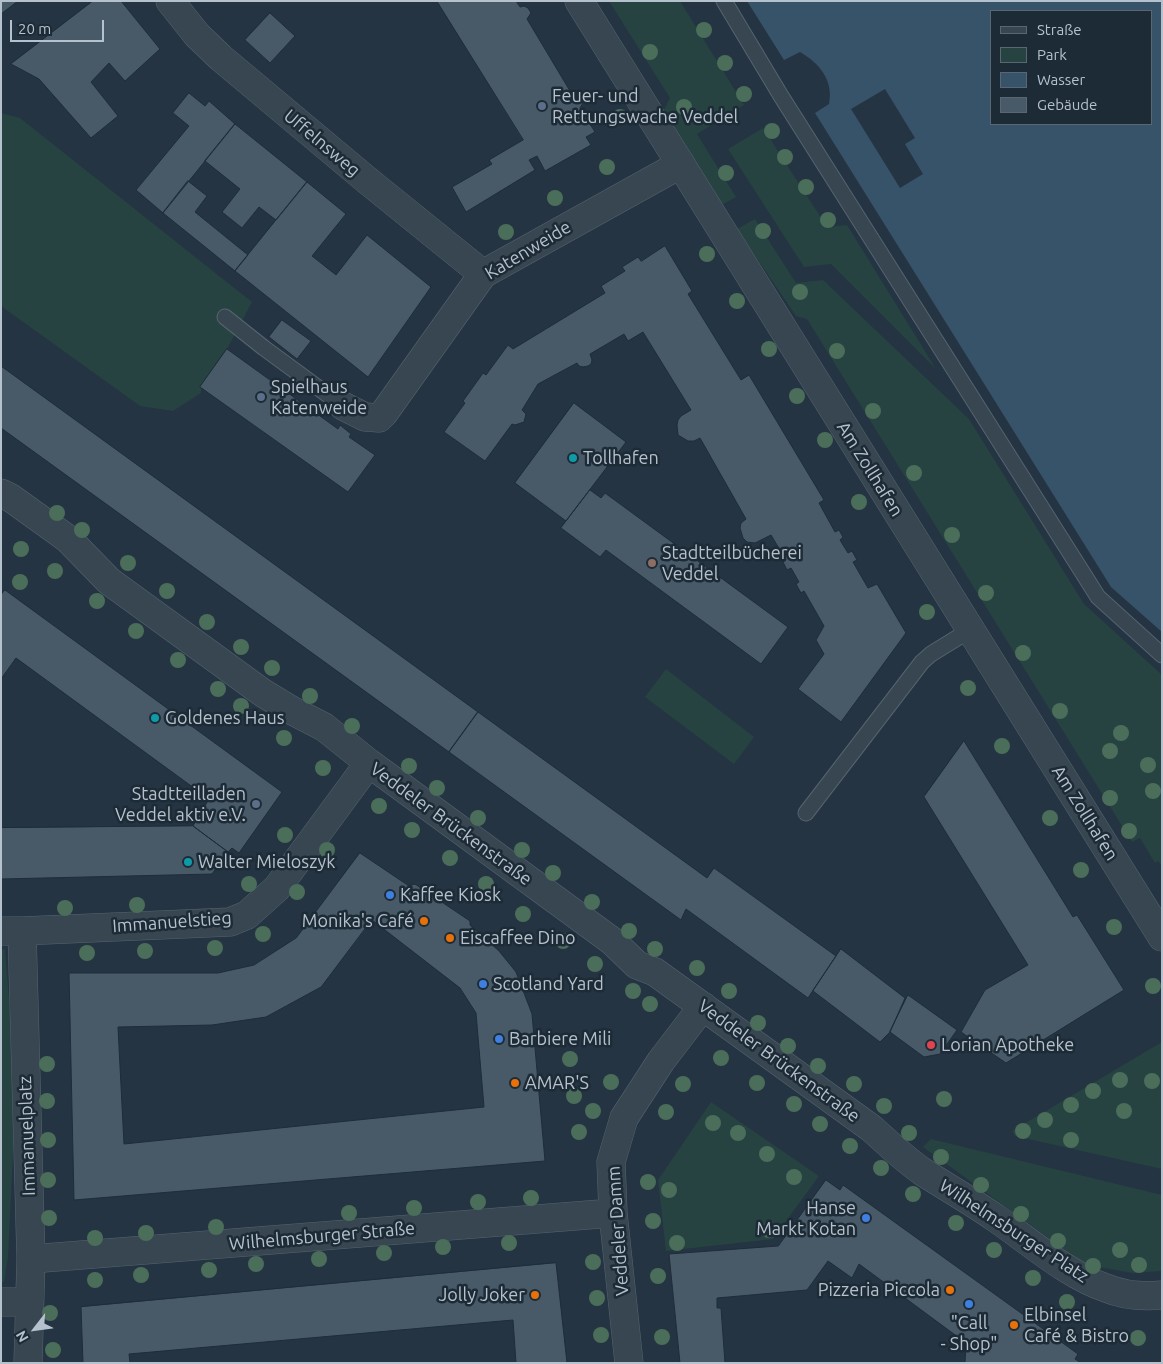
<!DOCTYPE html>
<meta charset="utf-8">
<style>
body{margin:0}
#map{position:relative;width:1163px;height:1364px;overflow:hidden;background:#243442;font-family:Ubuntu,sans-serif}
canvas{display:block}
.frame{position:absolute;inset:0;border:2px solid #b5c1cc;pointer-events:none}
.legend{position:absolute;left:990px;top:10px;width:162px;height:115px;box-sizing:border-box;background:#1d2b36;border:1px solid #5a6772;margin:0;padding:6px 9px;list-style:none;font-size:15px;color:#b5c1cc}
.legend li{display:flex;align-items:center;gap:10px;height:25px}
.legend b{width:25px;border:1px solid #5a6772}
.north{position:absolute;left:10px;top:1304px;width:50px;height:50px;-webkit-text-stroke:4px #1d2b36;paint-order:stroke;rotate:240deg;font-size:14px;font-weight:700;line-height:20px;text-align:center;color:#b5c1cc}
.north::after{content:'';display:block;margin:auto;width:18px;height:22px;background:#b5c1cc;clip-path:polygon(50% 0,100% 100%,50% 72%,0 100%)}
.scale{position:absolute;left:10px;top:20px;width:94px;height:22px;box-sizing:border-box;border:2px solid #b5c1cc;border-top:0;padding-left:6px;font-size:15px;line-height:18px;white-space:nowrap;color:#b5c1cc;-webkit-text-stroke:4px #1d2b36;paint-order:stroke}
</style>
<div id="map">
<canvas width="1163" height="1364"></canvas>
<div class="frame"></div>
<ul class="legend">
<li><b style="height:6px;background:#384651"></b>Straße</li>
<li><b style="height:14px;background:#264342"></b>Park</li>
<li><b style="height:14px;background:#37536a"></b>Wasser</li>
<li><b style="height:14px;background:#485a68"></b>Gebäude</li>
</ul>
<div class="north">N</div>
<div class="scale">20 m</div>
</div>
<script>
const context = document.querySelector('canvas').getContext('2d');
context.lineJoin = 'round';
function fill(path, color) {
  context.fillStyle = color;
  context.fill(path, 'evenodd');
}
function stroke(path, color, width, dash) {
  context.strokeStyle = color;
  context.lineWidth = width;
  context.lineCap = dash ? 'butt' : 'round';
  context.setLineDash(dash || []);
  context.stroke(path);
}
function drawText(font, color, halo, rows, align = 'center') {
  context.font = font + ' Ubuntu,sans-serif';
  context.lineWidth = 5;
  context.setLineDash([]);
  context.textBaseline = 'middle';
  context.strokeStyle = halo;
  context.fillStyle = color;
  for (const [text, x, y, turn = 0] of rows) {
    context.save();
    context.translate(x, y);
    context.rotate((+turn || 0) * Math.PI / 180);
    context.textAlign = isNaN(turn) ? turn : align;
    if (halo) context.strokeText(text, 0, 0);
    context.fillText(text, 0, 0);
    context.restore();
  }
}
fill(new Path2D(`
 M609 1H680L744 105 697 134 736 197 722 205 664 110 670 98Z
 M1 113 20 118 252 302 227 349 201 387V393L173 411 140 406 1 306Z
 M763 128 827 227 847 225 936 369 831 264 804 267 728 149Z
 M755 219 796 283 823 280 969 419 1084 604 1162 675V866L1158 861 1155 863 1140 838 1132 842 807 319 796 316 737 229Z
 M666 669 754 737 734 764 645 697Z
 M5 949 16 1091 8 1257 4 1282H1V950Z
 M1162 1042V1169L1015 1136 1012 1131Z
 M711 1102 819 1176 773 1239 666 1251 658 1180Z
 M931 1139 1162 1195V1271L1133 1273 1086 1265 923 1147Z`), '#264342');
fill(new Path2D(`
 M747 1H1162V632L1111 587 815 113 829 104C834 80 819 63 800 52L784 60ZM992 11H1152V124H992Z`), '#37536a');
fill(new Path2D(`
 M885 89 915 138 905 144 923 174 900 188 851 109Z`), '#243442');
const building = new Path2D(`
 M1 1H18L1 14Z
 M93 1H121L160 49 125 81 109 63 91 82 118 116 91 138 39 79 11 64Z
 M437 1H516L520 7 524 6 528 8 531 13 527 19 573 96 578 95 582 98 583 103 580 108 595 132 586 137 591 145 545 171 537 156 529 160 535 170 466 212 452 187 492 164 489 160 523 140Z
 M270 13 295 36 270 63 245 40Z
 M189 93 205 106 209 101 235 124 163 213 136 190 189 126 173 113Z
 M235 124 307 182 276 220 259 207 242 228 222 212 240 189 205 161Z
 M188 181 207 196 195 212 248 255 235 271 163 213Z
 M307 182 346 214 312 256 336 275 367 235 431 287 368 377 235 271Z
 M665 246 692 291 688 294 741 380 749 375 824 500 819 503 835 532 839 530 843 537 840 540 848 553 852 551 857 560 853 562 868 588 877 584 906 633 841 722 798 689 824 654 816 640 824 626 804 591 801 593 796 584 799 582 791 568 787 570 783 562 786 560 771 535 755 543 747 542 743 538 740 528 741 523 746 519 700 438 694 441H688L678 435 677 425 678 420 681 416 691 410 643 332 628 341 624 334 590 354 592 360 591 364 588 366 583 367 579 366 577 363 538 384 522 410 526 414 524 422 515 425 512 424 485 461 444 432 465 403 463 401 483 373 486 375 508 345 513 349 605 293 601 286 625 271 622 267 638 257 641 261Z
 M282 320 311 341 297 359 269 337Z
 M227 349 338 429 340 425 351 434 349 437 375 455 348 492 200 387Z
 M1 366 478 712 449 752 1 428Z
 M574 403 626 442 566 521 515 483Z
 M590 490 601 498 605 493 788 627 761 664 606 550 600 557 561 528Z
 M5 590 282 792 239 853 232 848 228 852 193 826 209 799 16 658 1 679V595Z
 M478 712 707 878 714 868 836 956 808 998 686 909 681 920 449 752Z
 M964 741 1073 917 1077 915 1124 990 1006 1063 961 1032 985 990 1028 965 924 797Z
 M193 826 228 852 212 874 1 879V828Z
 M360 853 409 886 415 884 470 921V925L499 951 516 972 532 1014 545 1161 74 1200 69 973H218L254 965 296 938ZM372 920 460 988 476 1013 484 1107 124 1144 118 1027 212 1025 266 1017 321 987Z
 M841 949 905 998 890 1032 880 1042 813 991Z
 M908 995 957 1030 940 1054 924 1057 890 1032Z
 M826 1180 840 1190 843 1185 1078 1354 1075 1359 1081 1363H965L966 1343 859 1264 852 1278 828 1261 807 1290 717 1298V1308H721L725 1363H680L669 1254 778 1246Z
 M556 1263 567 1363H516L513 1320 129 1354 130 1363H83L81 1307Z`);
fill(building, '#485a68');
stroke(building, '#1f2d38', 1);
const service = new Path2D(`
 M724 1 781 96 1098 597 1162 655
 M225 317 264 348 343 406
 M806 813 922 662 931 654 970 630`);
const minor = new Path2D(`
 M170 1 197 35 221 58 368 181 483 274
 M343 406 365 417 379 418 384 413 483 274 681 164
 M1 493 11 498 68 539 109 581 263 693 291 710 324 727 369 763 612 941 637 965 655 972 871 1128C888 1143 904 1159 923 1172 948 1188 973 1202 997 1219 1029 1241 1069 1276 1106 1288 1123 1295 1143 1297 1162 1295
 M1 931H22L31 1259 28 1363
 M22 931 230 922 247 915 277 888 369 763
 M31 1259 613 1213
 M1 1302H28
 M629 1363 613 1213 611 1162 624 1118 661 1061 703 1006`);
const tertiary = new Path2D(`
 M579 1 1162 937`);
stroke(service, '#56646f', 17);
stroke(minor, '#56646f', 29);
stroke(tertiary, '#56646f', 29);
stroke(service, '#384651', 15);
stroke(minor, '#384651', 28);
stroke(tertiary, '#384651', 28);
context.fillStyle = '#4b6e5b';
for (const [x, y] of [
 [704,30],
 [650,52],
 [725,63],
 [744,94],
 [684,107],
 [620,117],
 [772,131],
 [785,157],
 [607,167],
 [726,173],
 [806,187],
 [555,198],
 [828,220],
 [763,231],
 [506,232],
 [707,254],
 [800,292],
 [737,301],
 [769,349],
 [837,351],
 [797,396],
 [873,411],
 [825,440],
 [914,473],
 [859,502],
 [57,513],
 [82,530],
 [952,535],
 [21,549],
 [128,563],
 [55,571],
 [20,582],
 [167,591],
 [986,593],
 [97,601],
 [927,612],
 [207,622],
 [136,631],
 [241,647],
 [1023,653],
 [178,660],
 [272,668],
 [968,688],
 [218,689],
 [310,696],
 [241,706],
 [1060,711],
 [352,726],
 [1121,733],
 [284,738],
 [1002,746],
 [1110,751],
 [1148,765],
 [409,766],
 [323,768],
 [437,788],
 [1153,791],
 [1110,798],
 [379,806],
 [478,818],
 [1050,818],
 [412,830],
 [1129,831],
 [285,835],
 [327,850],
 [522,850],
 [450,858],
 [1081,870],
 [553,873],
 [249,884],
 [486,884],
 [297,892],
 [592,902],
 [137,905],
 [65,908],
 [523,914],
 [1114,927],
 [629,931],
 [263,934],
 [563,941],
 [215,948],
 [655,949],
 [145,951],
 [87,953],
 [595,964],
 [697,968],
 [1153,986],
 [633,991],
 [729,991],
 [650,1004],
 [758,1023],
 [788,1046],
 [721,1058],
 [570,1059],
 [47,1064],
 [818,1066],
 [1120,1080],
 [1152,1081],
 [611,1082],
 [757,1083],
 [683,1084],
 [854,1084],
 [1093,1091],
 [574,1096],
 [944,1099],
 [47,1101],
 [794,1104],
 [1071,1105],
 [884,1106],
 [593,1111],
 [1124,1111],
 [666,1112],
 [1045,1120],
 [713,1123],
 [820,1124],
 [1023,1131],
 [579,1132],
 [738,1133],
 [909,1133],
 [48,1140],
 [1071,1140],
 [850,1146],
 [767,1154],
 [941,1157],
 [881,1168],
 [794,1177],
 [48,1180],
 [648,1182],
 [981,1185],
 [669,1190],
 [913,1194],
 [531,1198],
 [478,1202],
 [414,1208],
 [349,1213],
 [1021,1214],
 [49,1218],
 [653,1221],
 [956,1223],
 [216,1227],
 [769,1230],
 [146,1233],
 [95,1238],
 [1058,1241],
 [509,1243],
 [677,1243],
 [443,1247],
 [994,1250],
 [1120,1250],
 [384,1253],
 [319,1259],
 [593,1262],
 [256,1264],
 [1139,1265],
 [1093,1266],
 [209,1270],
 [141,1275],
 [658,1276],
 [1033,1278],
 [95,1280],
 [597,1298],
 [1067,1302],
 [50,1313],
 [601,1335],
 [662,1337],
 [1138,1338],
 [53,1350]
]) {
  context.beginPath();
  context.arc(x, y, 8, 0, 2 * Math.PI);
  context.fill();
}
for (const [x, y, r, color] of [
 [542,106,5,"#5c6f8a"],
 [261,397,5,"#5c6f8a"],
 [573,458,5,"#0f9aa8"],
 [652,563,5,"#8d6e63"],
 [155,718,5,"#0f9aa8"],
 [256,804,5,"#5c6f8a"],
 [188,862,5,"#0f9aa8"],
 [390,895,5,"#3f7fe0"],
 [424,921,5,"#e8710a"],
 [450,938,5,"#e8710a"],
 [483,984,5,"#3f7fe0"],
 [499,1039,5,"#3f7fe0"],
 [931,1045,5,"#e0444e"],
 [515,1083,5,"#e8710a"],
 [866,1218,5,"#3f7fe0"],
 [950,1290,5,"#e8710a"],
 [535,1295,5,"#e8710a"],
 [969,1304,5,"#3f7fe0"],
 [1014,1325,5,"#e8710a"]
]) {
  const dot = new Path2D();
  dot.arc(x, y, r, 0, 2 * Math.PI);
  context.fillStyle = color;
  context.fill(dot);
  stroke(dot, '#1d2b36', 2);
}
drawText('18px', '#b5c1cc', '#1d2b36', [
 ["Feuer- und",552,96],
 ["Rettungswache Veddel",552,117],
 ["Spielhaus",271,387],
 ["Katenweide",271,408],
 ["Tollhafen",583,458],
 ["Stadtteilbücherei",662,553],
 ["Veddel",662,574],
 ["Goldenes Haus",165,718],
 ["Stadtteilladen",246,794,"right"],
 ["Veddel aktiv e.V.",246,815,"right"],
 ["Walter Mieloszyk",198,862],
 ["Kaffee Kiosk",400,895],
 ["Monika's Café",414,921,"right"],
 ["Eiscaffee Dino",460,938],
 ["Scotland Yard",493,984],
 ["Barbiere Mili",509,1039],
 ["Lorian Apotheke",941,1045],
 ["AMAR'S",525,1083],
 ["Hanse",856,1208,"right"],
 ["Markt Kotan",856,1229,"right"],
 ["Pizzeria Piccola",940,1290,"right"],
 ["Jolly Joker",525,1295,"right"],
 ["Elbinsel",1024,1315],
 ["Café & Bistro",1024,1336],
 ["\"Call",969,1323,"center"],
 ["- Shop\"",969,1344,"center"]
], 'left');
drawText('18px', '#b5c1cc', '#1d2b36', [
 ["Uffelnsweg",322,143,40],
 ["Katenweide",528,250,-31],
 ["Am Zollhafen",870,469,58],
 ["Am Zollhafen",1085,813,58],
 ["Veddeler Brückenstraße",451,824,36],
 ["Immanuelstieg",172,922,-4],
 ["Veddeler Brückenstraße",779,1061,36],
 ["Immanuelplatz",27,1136,-92],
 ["Veddeler Damm",618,1231,-94],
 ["Wilhelmsburger Platz",1014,1231,33],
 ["Wilhelmsburger Straße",322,1236,-5]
]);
</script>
